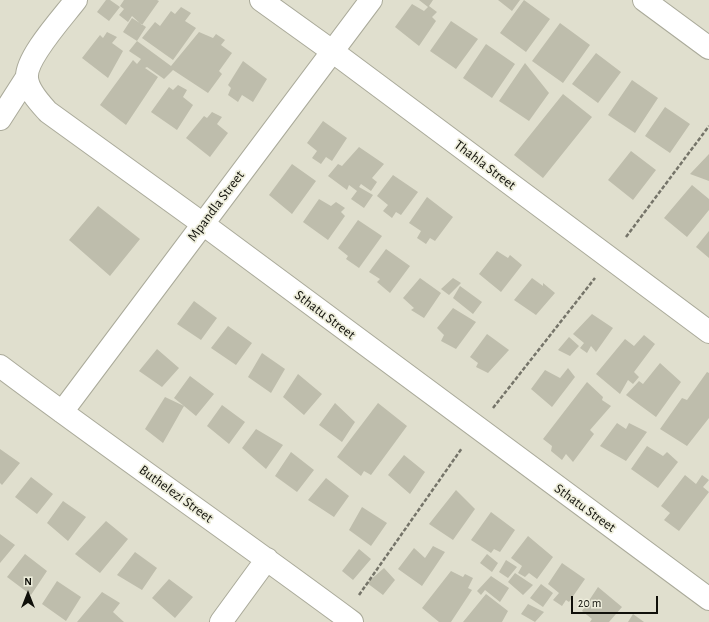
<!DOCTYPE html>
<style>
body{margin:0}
#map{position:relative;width:709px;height:622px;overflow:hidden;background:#e0dfce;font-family:"Alegreya Sans",sans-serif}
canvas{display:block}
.north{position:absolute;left:8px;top:574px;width:40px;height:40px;-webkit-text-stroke:3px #ededdb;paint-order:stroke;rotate:0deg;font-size:11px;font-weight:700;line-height:16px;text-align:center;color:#10100a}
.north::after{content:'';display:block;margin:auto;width:14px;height:18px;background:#10100a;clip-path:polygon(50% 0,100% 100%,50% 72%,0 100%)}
.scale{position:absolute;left:571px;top:596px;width:87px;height:18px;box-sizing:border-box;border:2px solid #10100a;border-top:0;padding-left:5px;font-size:12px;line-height:14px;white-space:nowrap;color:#10100a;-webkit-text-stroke:3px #ededdb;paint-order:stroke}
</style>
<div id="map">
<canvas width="709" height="622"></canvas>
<div class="north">N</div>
<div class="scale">20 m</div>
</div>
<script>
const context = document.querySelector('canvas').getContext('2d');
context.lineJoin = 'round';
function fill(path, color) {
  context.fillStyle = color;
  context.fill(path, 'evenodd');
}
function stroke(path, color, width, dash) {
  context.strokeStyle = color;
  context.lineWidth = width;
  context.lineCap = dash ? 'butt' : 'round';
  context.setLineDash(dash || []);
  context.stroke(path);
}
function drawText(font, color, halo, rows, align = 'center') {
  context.font = font + ' "Alegreya Sans",sans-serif';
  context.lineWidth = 3.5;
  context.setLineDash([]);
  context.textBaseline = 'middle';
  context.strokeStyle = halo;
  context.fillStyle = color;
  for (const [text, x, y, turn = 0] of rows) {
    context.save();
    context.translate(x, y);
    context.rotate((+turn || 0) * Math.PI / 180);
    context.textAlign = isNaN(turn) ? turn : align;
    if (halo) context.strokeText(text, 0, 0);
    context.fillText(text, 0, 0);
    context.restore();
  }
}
fill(new Path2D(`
 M106 0H110L120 7 109 21 97 12Z
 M124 0H157L159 1 142 25 132 16 128 22 119 15 124 9 120 6Z
 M419 0H433L429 6 437 12 432 17 436 21 419 46 395 27 412 4 424 11 428 7Z
 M498 0H520L512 11Z
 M524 0 550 19 526 52 500 33Z
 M181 7 191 13 185 21 196 28 173 60 142 38 155 22 160 26 171 11 175 14Z
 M132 18 146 27 137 41 123 32Z
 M451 21 478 39 456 69 430 51Z
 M560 23 590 45 563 83 532 61Z
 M107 32 117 37 112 43 123 51 108 78 82 58 100 35 103 38Z
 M199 32 213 38 216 34 225 40 221 45 232 53 219 71 222 74 208 93 173 70 164 79 147 67 145 68 158 77 126 125 100 105 133 60 137 64 141 59 129 51 137 41 171 66Z
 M486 44 515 64 492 98 463 78Z
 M596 53 621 72 598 103 572 84Z
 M243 61 267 79 253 102 242 95 238 102 228 95 231 88 228 85Z
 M525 63 549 93 529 121 499 101Z
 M632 80 658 98 635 133 608 115Z
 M178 85 187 90 183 97 193 105 177 130 151 112 169 87 173 90Z
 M563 94 592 117 543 178 514 155Z
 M665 107 690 124 670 153 645 136Z
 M212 112 222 117 217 124 228 133 210 157 186 138 204 116 207 118Z
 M323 121 347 138 332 161 326 157 321 164 312 158 317 151 307 143Z
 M359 147 384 164 372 178 377 182 371 191 361 184 359 187 373 195 364 208 351 199 357 191 349 185 347 190 328 176 338 164 342 166Z
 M631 151 656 170 633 200 608 180Z
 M709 154V181L690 174Z
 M292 164 316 181 292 214 269 195Z
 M393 175 418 192 401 215 396 212 392 218 383 211 388 205 377 196Z
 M692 185 709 199V210L687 237 664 218Z
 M427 197 453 217 435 241 430 238 426 244 417 238 421 231 409 223Z
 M319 199 331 206 336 202 345 208 341 212 345 216 328 240 303 222Z
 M98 206 140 239 110 276 69 240Z
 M358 220 382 236 359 268 346 259 348 256 338 248Z
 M709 231V258L696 247Z
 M386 249 410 266 390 293 377 282 380 279 369 272Z
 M497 251 508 258 510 255 522 265 501 292 479 274Z
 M420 278 441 293 424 318 411 310 414 308 403 298Z
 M453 278 461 283 449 295 441 289Z
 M532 278 543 286V283L555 293 536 315 514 300Z
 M460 286 482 302 473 314 453 298Z
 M194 301 217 318 201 340 177 324Z
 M453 308 476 322 456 349 441 341 444 335 437 328Z
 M592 314 613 328 596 352 591 346 587 353 580 348 584 343 573 334Z
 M228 326 252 343 236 365 211 348Z
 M487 334 509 350 488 373 476 367 478 363 470 357Z
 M644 335 655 344 634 372 639 377 633 384 628 380 620 394 596 374 625 339 634 346Z
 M569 337 579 346 570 356 558 350Z
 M157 349 179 368 162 387 139 371Z
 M262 353 285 369 271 393 248 377Z
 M660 363 681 382 656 417 626 395 639 381 643 384Z
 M568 368 575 377 552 407 531 389 545 370 560 378Z
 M707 372 709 373V418L687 446 660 429 682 398 687 400Z
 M298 374 322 394 304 415 283 397Z
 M190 376 214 394 196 416 184 406 163 443 145 429 165 397 184 406 174 398Z
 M587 382 603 397 602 400 611 406 590 430 594 434 573 462 566 454 562 460 551 451 552 446 543 439Z
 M335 403 355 422 342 442 319 425Z
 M378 403 407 426 371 475 364 471 361 476 337 457Z
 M222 405 245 422 229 444 207 426Z
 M617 423 626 429 629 423 647 432 626 461 600 446Z
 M256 429 283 445 266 469 242 448Z
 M647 446 663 456 667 452 678 462 658 488 631 469Z
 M0 449 20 463 2 485 0 483Z
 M291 452 314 470 297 492 275 476Z
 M404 455 425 472 410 494 388 475Z
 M685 475 696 484 702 475 709 480 703 487 709 492 679 531 664 520 670 513 661 506Z
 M31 477 53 494 37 514 15 497Z
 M326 478 349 496 334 517 308 500Z
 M456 490 475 509 453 540 429 524Z
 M63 501 86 517 68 541 47 523Z
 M362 507 387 523 371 546 349 530Z
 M491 512 515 530 500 552 494 549 491 553 471 540Z
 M106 521 128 539 100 573 75 554Z
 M0 534 15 545 0 563Z
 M528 536 553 557 537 579 529 573 525 577 518 573 522 566 511 558Z
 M433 546 445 552 422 586 398 569 414 548 425 558Z
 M359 549 371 559 353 580 342 571Z
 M135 552 157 568 142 590 117 575Z
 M25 554 47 571 31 595 7 577Z
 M487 554 498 563 492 572 480 563Z
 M506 560 517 567 508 578 499 572Z
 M562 563 585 579 569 602 566 600 562 606 553 600 559 593 548 584Z
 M384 568 395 580 383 595 367 583Z
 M451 571 463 577 465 574 473 578 468 588 472 590 451 622H439L422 608Z
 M515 573 533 585 523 595 508 582Z
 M491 576 509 588 500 602 485 590 481 595 477 591Z
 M169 579 193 597 175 618 152 598Z
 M57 581 81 597 66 621 42 604Z
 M541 584 553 593 543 607 530 598Z
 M598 587 622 607 609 622H590L592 619 582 611Z
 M102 592 120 603 113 612 124 622H77Z
 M486 594 508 611 502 622H463Z
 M528 604 544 612 535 622 521 614Z
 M633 614 644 622H628Z`), '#bebdac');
const minor = new Path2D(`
 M76 0C64 16 25 58 27 78 28 91 40 103 48 112L203 224 709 599
 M261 0 332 51 709 332
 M644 0 709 48
 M0 119 27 77
 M0 366C116 453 235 535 352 622
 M62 412 371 0
 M221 622 267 559`);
stroke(minor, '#aaaa9a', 24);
stroke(new Path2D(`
 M626 237 709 126
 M493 408 595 278
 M359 595 462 448`), '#757469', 2.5, [4, 2]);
stroke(minor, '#fff', 22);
drawText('14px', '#10100a', '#ededdb', [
 ["Thahla Street",485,165,37],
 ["Mpandla Street",216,206,-53],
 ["Sthatu Street",325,315,37],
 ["Buthelezi Street",176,494,36],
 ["Sthatu Street",585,508,36]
]);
</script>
